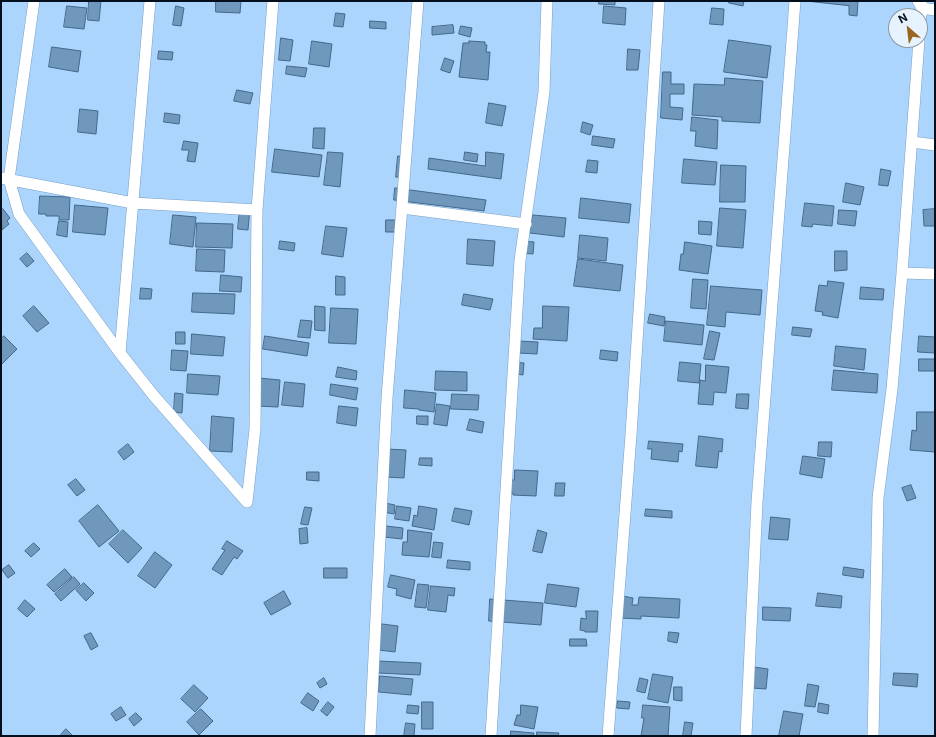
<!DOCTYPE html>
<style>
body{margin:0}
#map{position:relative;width:936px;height:737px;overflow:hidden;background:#acd5fd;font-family:Inter,sans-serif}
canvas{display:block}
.frame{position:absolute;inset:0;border:2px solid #030f1d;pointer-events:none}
.north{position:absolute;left:888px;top:8px;width:40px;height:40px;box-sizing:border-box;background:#e6f3ff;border:1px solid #8b98a5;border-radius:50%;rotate:332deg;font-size:11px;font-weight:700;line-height:16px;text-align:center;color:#030f1d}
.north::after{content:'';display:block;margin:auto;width:14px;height:18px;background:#9c651f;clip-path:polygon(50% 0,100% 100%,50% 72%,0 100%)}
</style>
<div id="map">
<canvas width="936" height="737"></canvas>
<div class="frame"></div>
<div class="north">N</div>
</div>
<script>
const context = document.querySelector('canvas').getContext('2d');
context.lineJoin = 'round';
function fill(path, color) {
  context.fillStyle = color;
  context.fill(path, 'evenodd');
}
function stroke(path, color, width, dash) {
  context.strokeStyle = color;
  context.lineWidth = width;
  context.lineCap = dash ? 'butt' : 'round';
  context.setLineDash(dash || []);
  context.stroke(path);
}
const building = new Path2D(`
 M89 1H101L99 21 88 20Z
 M216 1H241L240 13 216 12Z
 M599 1H615V5L599 4Z
 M729 1H744L743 6 729 3Z
 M806 1H858L857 16 849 15V6Z
 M67 6 87 8 84 29 64 27Z
 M176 6 184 8 181 26 173 25Z
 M604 6 626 8 625 25 603 23Z
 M712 8 724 9 723 25 710 24Z
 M336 13 345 14 343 27 334 26Z
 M370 21 386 22V29L370 28Z
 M453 25 454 33 432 35V27Z
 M461 26 472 28 470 37 459 34Z
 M281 38 293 40 290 61 279 60Z
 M729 40 771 46 767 78 724 72Z
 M312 41 332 44 329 67 309 64Z
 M469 41 485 42V45H487L486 52H490L488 80 459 77 463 43H469Z
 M52 47 81 51 78 72 49 67Z
 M628 49 640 50 638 70H627Z
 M159 51 173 52 172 60 158 59Z
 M445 58 454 61 450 73 441 70Z
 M287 66 307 68 305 77 286 74Z
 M663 72H671V84H684V94H670V107L683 108 682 120 661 118Z
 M725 78 763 81 760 123 722 121V117L692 115 694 84 724 85Z
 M237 90 253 93 250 104 234 101Z
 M489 103 506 106 502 126 486 123Z
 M80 109 98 111 96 134 78 132Z
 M165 113 180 115 179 124 164 122Z
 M692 117 718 120 717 149 695 146 696 131H691Z
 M583 122 593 125 590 135 581 132Z
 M314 128H325L324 149 313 148Z
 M593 136 615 139 613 148 592 145Z
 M184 141 198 143 195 162 187 161 189 150H182Z
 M275 149 322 155 319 177 272 172Z
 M328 152 343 153 340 187 324 185Z
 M465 152 478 154 477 162 464 160Z
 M486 152 504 154 501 179 428 169 429 158 485 166Z
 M398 156 407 157 406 178 396 177Z
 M684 159 717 162 715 185 682 183Z
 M588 160 598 161 597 173 586 172Z
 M721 165 746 166 745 202H720Z
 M881 169 891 171 888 186 879 185Z
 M846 183 864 187 860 205 843 202Z
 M395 188 486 200 484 211 394 200Z
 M40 196 70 197 69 220H59V216H46V214H39Z
 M581 198 631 204 629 223 579 218Z
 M805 203 834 206 832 226 813 224 812 227 802 226Z
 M75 205 108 208 105 235 73 232Z
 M240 208H250L248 230 238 229Z
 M720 208 746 210 743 248 717 246Z
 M3 209 10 218 7 221 9 224 2 230 1 210Z
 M935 209V226H924L923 210Z
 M839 210 857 211 855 226 838 224Z
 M173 215 196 217 193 247 170 244Z
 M533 215 566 218 564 237 530 233Z
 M386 220H404L403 232H386Z
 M59 221 68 222 67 237 57 235Z
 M699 221 712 222 711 235 699 234Z
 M197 223 233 224 232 248 196 247Z
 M326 226 347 228 343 257 322 254Z
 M580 235 608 238 606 261 578 258Z
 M468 239 495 241 493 266 467 264Z
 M280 241 295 243 294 251 279 249Z
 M521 241 534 242 533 254 520 253Z
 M685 242 712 246 708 274 679 270 681 254H683Z
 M197 249 225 250 224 272 196 271Z
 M835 251H847V270L835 271Z
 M27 253 34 261 27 267 20 259Z
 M578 259 623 265 620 291 574 286Z
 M221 275 242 277 241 292 220 291Z
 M336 276 345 277V295H336Z
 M693 279 708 280 706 309 691 308Z
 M828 281 844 283 838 318 822 315 823 312 815 311 819 285 827 286Z
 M711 286 762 290 760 315 726 312 725 327 707 325Z
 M861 287 884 289 883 300 860 299Z
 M141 288 152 289 151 299H140Z
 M193 293 235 294 234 314 192 312Z
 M464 294 493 299 490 310 462 305Z
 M34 306 49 323 37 332 23 316Z
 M315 306 325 307V331L315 330Z
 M543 306 569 307 567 341 533 339 534 328H542Z
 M331 308 358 309 356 344 329 343Z
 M650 314 665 317 664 326 648 323Z
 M301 320 312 321 310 338 298 337Z
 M666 321 704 325 702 345 664 341Z
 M793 327 812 329 810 337 792 335Z
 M710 331 720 333 714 360 704 359Z
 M176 332H185V344H176Z
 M192 334 225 337 223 356 191 354Z
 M4 336 17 349 1 365V339Z
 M265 336 309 343 307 356 263 349Z
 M919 336 935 337V353L918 352Z
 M518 341 538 342 537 354 518 353Z
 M836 346 866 349 864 370 834 366Z
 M172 350 188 351 186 371 171 370Z
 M601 350 618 352 617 361 600 359Z
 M919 359H935V371H919Z
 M511 362 524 363 523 375 510 373Z
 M680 362 701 364 699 383 678 381Z
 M706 365 729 367 726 393 714 392 713 405 698 404 700 380 705 381Z
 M338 367 357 371 356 380 336 377Z
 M834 370 878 374 877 393 832 390Z
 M436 371 467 372V391L435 390Z
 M188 374 220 376 218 395 187 393Z
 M259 378 280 380 278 407 257 406Z
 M285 382 305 384 303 407 282 405Z
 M331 384 358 388 356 400 330 395Z
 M405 390 436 393 434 412 419 410V409L404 408Z
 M175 393 183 394 182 413 174 412Z
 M452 394 479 395 478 410 451 409Z
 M737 394H749L748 409 736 408Z
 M437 404 450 406 447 426 434 424Z
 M339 406 358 408 356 426 337 423Z
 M917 412H935V452L910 450 912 430 916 431Z
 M212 416 234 418 232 452 210 451Z
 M417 416H428V425L417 424Z
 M470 419 484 422 482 433 467 430Z
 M699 436 723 439 722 452 719 451 717 468 696 466Z
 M649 441 683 444 682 452 679 451 678 462 651 459 652 449H648Z
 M819 442H832L831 457 818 456Z
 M128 444 134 452 124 460 118 452Z
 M387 449 406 450 404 478 385 477Z
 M803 456 825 459 822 478 800 474Z
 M420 458H432V466L419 465Z
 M515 470 538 471 536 496 513 495V493H509L511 480H514Z
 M307 472H319V481L307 480Z
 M76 479 85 490 77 496 68 485Z
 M556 483H565L564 496H555Z
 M911 485 916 498 907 501 902 488Z
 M385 503 395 505 394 514 383 512Z
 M98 505 119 531 99 547 79 521Z
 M397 506 411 508 409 521 395 519Z
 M419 506 437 509 434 530 412 526 414 515 417 516Z
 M305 507 312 508 308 525 301 524Z
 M455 508 472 511 469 525 452 521Z
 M646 509 672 511V518L645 516Z
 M771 517 790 519 788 540 769 539Z
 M386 526 403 528 402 539 384 537Z
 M307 528 308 543 300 544 299 529Z
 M123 530 142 548 128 563 109 544Z
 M408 530 432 533 429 557 402 555 403 542H407Z
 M538 530 547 533 542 553 533 551Z
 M227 541 243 551 237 559 234 557 222 575 212 569 225 550 222 549Z
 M434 542 443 543 441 558 432 557Z
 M34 543 40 549 31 557 25 551Z
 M155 552 172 565 155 588 138 576Z
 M448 560 470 562V570L447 568Z
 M9 565 15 573 8 578 2 570Z
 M844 567 864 570 863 578 843 575Z
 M324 568H347V578H324Z
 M65 569 72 577 54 592 47 585Z
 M391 575 415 580 411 599 396 595 397 589 388 587Z
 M74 577 80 584 61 601 55 594Z
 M84 583 94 593 86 601 76 590Z
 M418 584 429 585 426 608 415 607Z
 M548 584 579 588 576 607 545 603Z
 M431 586 455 588 454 596 448 595 446 612 428 610Z
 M284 591 291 604 271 615 264 603Z
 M818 593 842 596 841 608 816 606Z
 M623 596 633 598 632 605H638L639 597 680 599 679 618 641 616V619L620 618Z
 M490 599 543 603 541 625 489 621Z
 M25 600 35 609 27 617 18 609Z
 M763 607 791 608 790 621 763 620Z
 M586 611H598L597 632H585V631L580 630 581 618 586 619Z
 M382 624 398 626 395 652 379 650Z
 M669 632 679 633 677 643 668 641Z
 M91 633 98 646 91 650 84 636Z
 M570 639H586L587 646H570Z
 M378 661 421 663 420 675 378 673Z
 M754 667 768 669 766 689 752 688Z
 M894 673 918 674 917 687 893 685Z
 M653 674 673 677 668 703 648 699Z
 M380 676 413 679 411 695 379 692Z
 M324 678 327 684 320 688 317 683Z
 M640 678 648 680 645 693 637 691Z
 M808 684 819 686 815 707 805 706Z
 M194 685 208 698 195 712 181 699Z
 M674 687H682V701L674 700Z
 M308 693 319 701 313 711 301 703Z
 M618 701 630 702 629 709 617 708Z
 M328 702 334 707 327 716 321 711Z
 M422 702H433V729H422Z
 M819 703 829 705 828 714 818 712Z
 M408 705 419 706 418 714 407 713Z
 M521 705 538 707 534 729 514 725 517 715H520Z
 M643 705 670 707 668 736H641L644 718H642Z
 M121 707 126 715 116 721 111 714Z
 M201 709 213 721 199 735 187 722Z
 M784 711 803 714 799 736H779Z
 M136 713 142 719 134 726 129 719Z
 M685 722 693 723 691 736H683Z
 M406 723 415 724 414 736H404Z
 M66 729 73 736H60Z
 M511 731 534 733 533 736H511Z
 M537 732 559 733 558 736H537Z`);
fill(building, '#7097bc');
stroke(building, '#43688b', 1);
const minor = new Path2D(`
 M34 1 9 179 19 214 120 353 154 396 247 502
 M918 1 922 8 935 10
 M920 21 922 8 921 2
 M912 142 935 145
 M1 178 133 203 257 210
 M402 208 526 224
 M902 273 935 274
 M120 353 150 1
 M247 502 255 429 257 210 273 1
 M370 736 387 398 418 1
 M491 736 520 260 544 92 547 1
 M608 736 631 435 659 1
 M746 736 757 502 795 1
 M873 736 878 498 892 389 902 273 919 40`);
stroke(minor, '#779ec4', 12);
stroke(minor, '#fff', 11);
</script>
